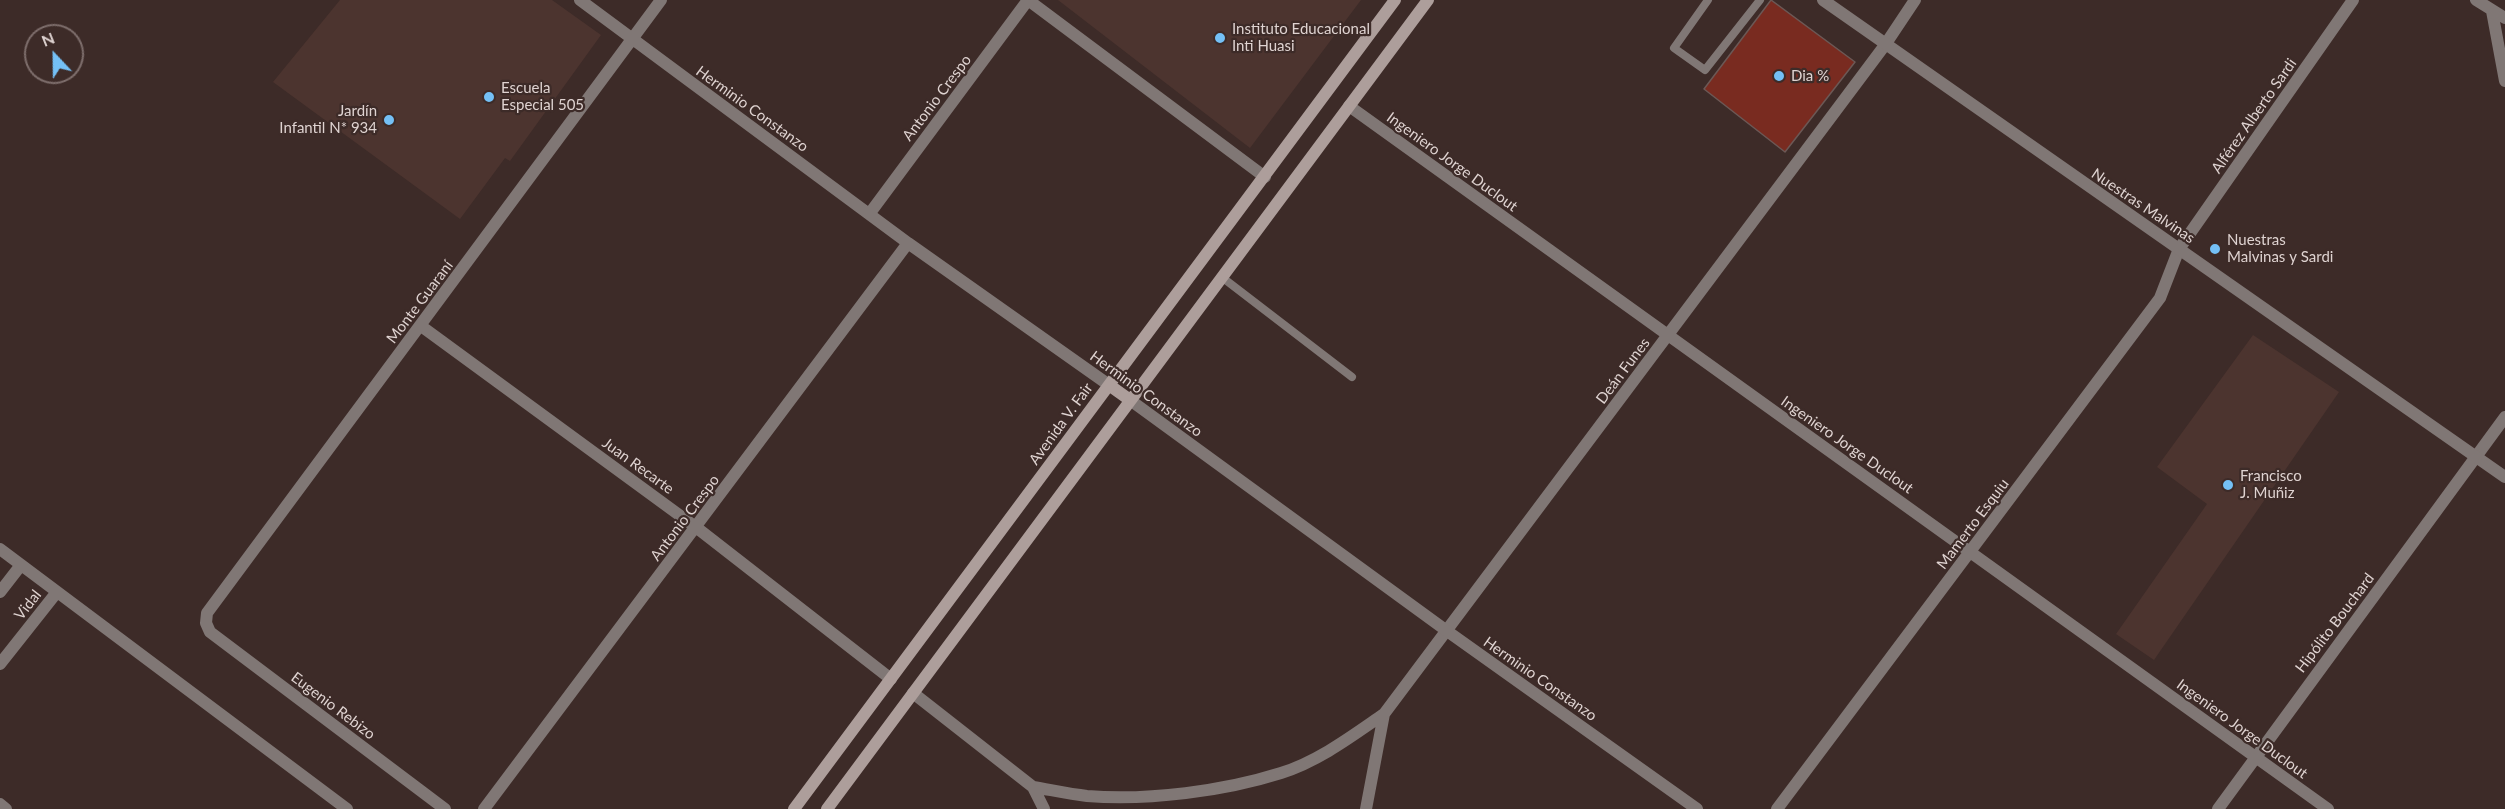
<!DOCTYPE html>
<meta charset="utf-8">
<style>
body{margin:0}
#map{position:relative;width:2505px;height:809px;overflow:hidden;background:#3d2b28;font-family:Lato,sans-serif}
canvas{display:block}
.north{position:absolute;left:24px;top:24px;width:60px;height:60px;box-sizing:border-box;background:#3d2b28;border:2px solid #7e6e6c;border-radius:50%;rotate:338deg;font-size:16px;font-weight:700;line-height:24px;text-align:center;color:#dfd3d1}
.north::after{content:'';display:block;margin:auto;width:21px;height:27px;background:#74c0f6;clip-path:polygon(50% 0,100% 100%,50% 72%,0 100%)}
</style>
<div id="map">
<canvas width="2505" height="809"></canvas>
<div class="north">N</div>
</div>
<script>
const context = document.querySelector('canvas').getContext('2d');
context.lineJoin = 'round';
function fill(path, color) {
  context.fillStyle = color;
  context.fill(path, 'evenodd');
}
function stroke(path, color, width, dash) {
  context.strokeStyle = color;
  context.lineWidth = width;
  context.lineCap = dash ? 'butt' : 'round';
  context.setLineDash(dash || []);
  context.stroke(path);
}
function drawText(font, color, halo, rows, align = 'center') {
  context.font = font + ' Lato,sans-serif';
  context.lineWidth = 4.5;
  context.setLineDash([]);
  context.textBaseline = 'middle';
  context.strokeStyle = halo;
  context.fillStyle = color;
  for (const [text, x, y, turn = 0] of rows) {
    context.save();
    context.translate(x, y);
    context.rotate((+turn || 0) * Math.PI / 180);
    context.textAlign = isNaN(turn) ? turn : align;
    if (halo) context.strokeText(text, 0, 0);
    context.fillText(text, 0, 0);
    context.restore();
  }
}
fill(new Path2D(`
 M340 0H552L601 35 510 161 505 158 460 219 273 82Z
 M1058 0H1361L1250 148Z
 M2253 335 2339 392 2154 660 2116 634 2207 504 2157 467Z`), '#4c342f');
const building = new Path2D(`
 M1771 0 1855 62 1785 152 1704 89Z`);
fill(building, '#792b20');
stroke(building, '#6c5855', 1.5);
stroke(new Path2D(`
 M1708 0 1674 48 1705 70 1760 0
 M1223 278 1352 377`), '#807775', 8);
stroke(new Path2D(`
 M580 0 908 243 1109 385
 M2476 0 2505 18
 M2492 11 2505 81
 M1349 106 2328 809
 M870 213 1028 0 1265 177
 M421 326 697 528 891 679
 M0 549 347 809
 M0 592 21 565
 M0 664 57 592
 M913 693 1033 787 1044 809
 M1033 787C1051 790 1069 794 1087 796 1148 801 1224 791 1281 773 1319 761 1352 736 1384 714L1885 45 1915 0
 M0 804 6 809
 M445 809 210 632 206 623 207 613 661 0
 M484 809 908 243
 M1366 809 1384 714
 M1777 809 2160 298 2179 249 2353 0
 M2218 809 2505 417`), '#807775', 12);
stroke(new Path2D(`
 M1823 0 2505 477
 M1130 400 1447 631 1697 809`), '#807775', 12);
stroke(new Path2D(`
 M1109 385 1130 400
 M794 809 1395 0
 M827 809 1428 0`), '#ad9e9b', 12);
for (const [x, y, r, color] of [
 [1220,38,6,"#74c0f6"],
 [1779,76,6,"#74c0f6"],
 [489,97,6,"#74c0f6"],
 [389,120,6,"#74c0f6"],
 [2215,249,6,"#74c0f6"],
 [2228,485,6,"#74c0f6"]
]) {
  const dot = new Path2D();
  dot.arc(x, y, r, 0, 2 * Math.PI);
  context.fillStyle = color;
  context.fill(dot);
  stroke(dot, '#3d2b28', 2);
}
drawText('15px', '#dfd3d1', '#3d2b28', [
 ["Instituto Educacional",1232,29],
 ["Inti Huasi",1232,46],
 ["Dia %",1791,76],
 ["Escuela",501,88],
 ["Especial 505",501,105],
 ["Jardín",377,111,"right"],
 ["Infantil N* 934",377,128,"right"],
 ["Nuestras",2227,240],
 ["Malvinas y Sardi",2227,257],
 ["Francisco",2240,476],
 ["J. Muñiz",2240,493]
], 'left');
drawText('15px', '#dfd3d1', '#3d2b28', [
 ["Antonio Crespo",937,98,-53],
 ["Herminio Constanzo",752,109,36],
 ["Alférez Alberto Sardi",2254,116,-55],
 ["Ingeniero Jorge Duclout",1452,162,36],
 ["Nuestras Malvinas",2143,206,34],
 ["Monte Guaraní",420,302,-53],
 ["Deán Funes",1623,371,-53],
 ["Herminio Constanzo",1146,394,36],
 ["Avenida V. Fair",1061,424,-54],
 ["Ingeniero Jorge Duclout",1847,445,35],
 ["Juan Recarte",638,466,36],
 ["Antonio Crespo",685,518,-53],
 ["Mamerto Esquiu",1973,524,-53],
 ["Vidal",28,605,-52],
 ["Hipólito Bouchard",2335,623,-53],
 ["Herminio Constanzo",1540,679,35],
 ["Eugenio Rebizo",333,706,37],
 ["Ingeniero Jorge Duclout",2242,729,36]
]);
</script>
